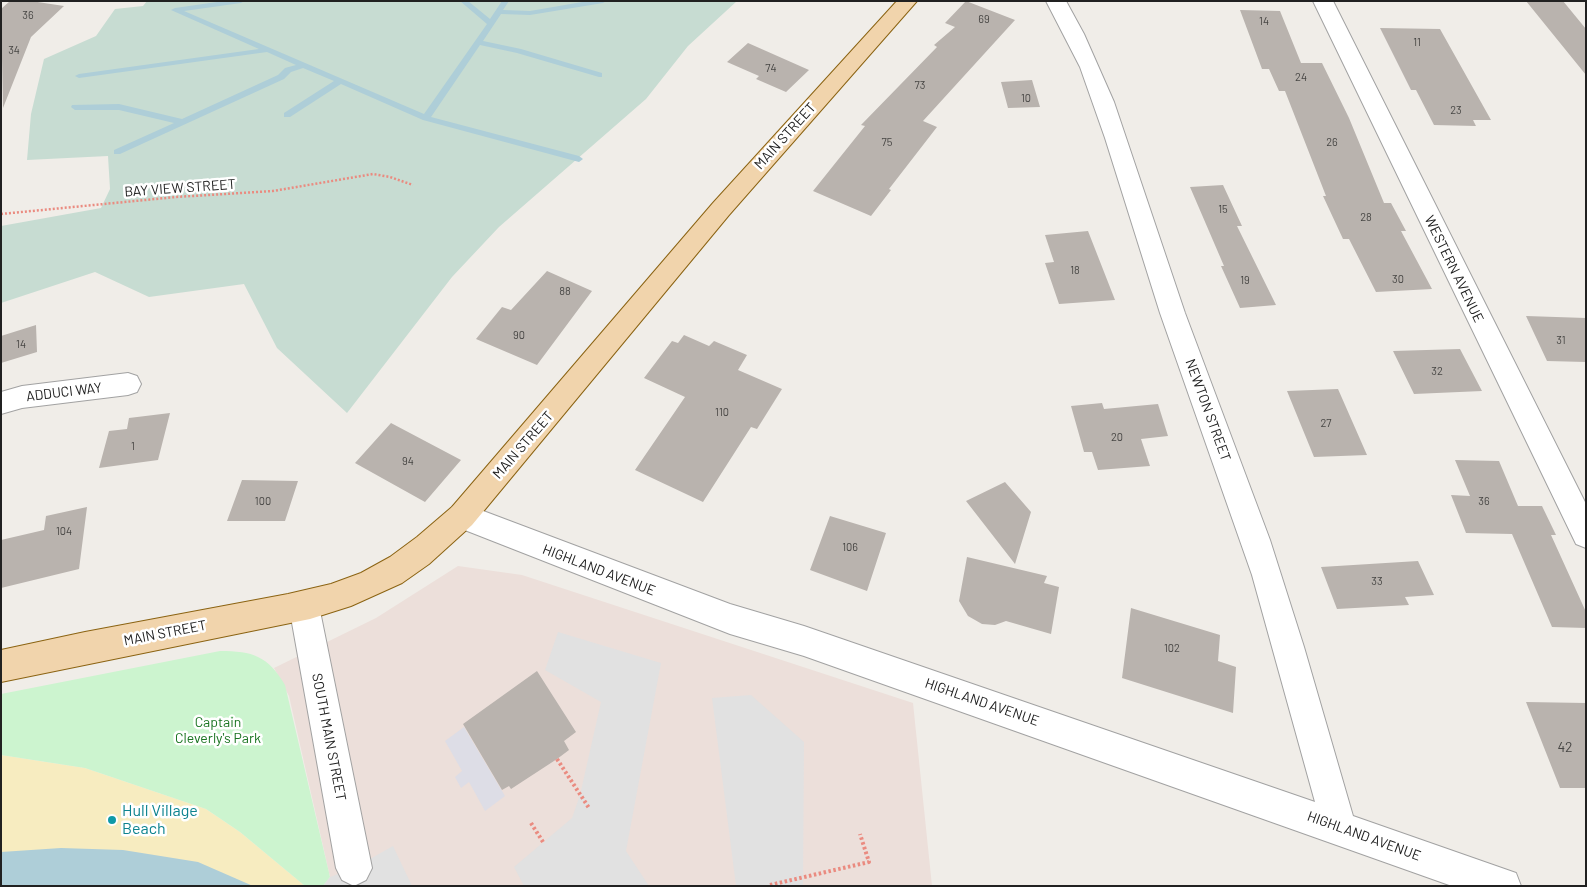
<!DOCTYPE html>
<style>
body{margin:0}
#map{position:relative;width:1587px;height:887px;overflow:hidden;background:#f0ede8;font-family:Barlow,sans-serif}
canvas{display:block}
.frame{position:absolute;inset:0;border:2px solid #212121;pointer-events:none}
</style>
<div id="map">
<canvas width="1587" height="887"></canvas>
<div class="frame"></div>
</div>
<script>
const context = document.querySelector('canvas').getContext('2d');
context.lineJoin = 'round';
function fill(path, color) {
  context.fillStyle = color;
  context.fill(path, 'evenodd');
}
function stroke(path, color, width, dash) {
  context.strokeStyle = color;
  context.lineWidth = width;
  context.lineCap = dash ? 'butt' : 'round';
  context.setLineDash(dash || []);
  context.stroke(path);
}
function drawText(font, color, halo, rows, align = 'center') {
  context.font = font + ' Barlow,sans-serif';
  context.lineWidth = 5;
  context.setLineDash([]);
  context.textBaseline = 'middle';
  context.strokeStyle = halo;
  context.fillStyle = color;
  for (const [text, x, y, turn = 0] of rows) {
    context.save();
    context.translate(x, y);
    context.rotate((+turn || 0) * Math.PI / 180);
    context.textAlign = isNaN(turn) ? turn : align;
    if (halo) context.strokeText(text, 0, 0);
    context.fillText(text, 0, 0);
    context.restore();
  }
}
fill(new Path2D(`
 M458 566 522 575 913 703 932 886H323L330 877 289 696 274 668 376 618Z`), '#ecdfda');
fill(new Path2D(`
 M147 1H737L688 46 646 99 499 227 452 277 347 413 277 348 244 284 149 297 95 272 1 303V226L101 208 110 189 108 156 27 160 31 114 44 59 96 36 115 9 143 6Z`), '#c7dcd2');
fill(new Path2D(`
 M1 755 85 768 206 809 240 832 305 886H1Z`), '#f7ecc0');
fill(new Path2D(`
 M220 651C253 651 268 656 285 685L330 877 323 886H305L240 832 206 809 85 768 1 755V694Z`), '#ccf4cf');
fill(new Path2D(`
 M558 632 661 663 626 851 649 886H524L514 867 572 818 580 795 601 702 545 670Z
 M751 695 804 742 803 886H736L712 698Z
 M393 846 412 886H323L330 877 354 868Z`), '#e1e1e1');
fill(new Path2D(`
 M464 727 505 796 485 811 469 782 461 788 455 777 462 771 445 741Z`), '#dddde6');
fill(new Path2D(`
 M61 848 123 850 198 862 253 886H1V852Z`), '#aeced8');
fill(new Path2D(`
 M224 1H244L241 3 184 11 424 114 487 24 460 1H468L490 19 502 1H509L503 10 530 11 588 1H606L603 3 530 15 501 14 483 41 521 49 602 73V77H599L517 53 480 45 431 117 579 156 583 159 579 162 423 120 341 84 290 117H284V113L334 81 303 68 291 72 284 79 120 154H114V150L174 123 119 110H75L71 107 72 105 119 104 182 119 278 75 285 68 296 65 267 52 79 78 75 76 79 74 259 49 171 10 175 8Z`), '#aeced8');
fill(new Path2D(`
 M10 1H31L64 6 31 37 3 108 1 9Z
 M966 1 1015 20 923 121 937 127 889 189 891 190 871 216 813 191 865 126 861 125 937 47 934 45 955 27 945 23Z
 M1526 1H1563L1586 29V75Z
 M1240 10 1280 11 1301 63H1322L1349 118 1384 203H1391L1406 231H1401L1432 289 1376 292 1349 239H1343L1323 196H1326L1285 91H1279L1269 69H1262Z
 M1380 28 1440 29 1491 120H1473L1476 126 1434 125 1416 90H1411Z
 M748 43 809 70 786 92 756 79 759 76 727 62Z
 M1032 80 1040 107 1008 108 1001 82Z
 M1223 185 1242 226H1237L1276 305 1240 308 1221 266H1224L1190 187Z
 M1088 231 1115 300 1059 304 1045 263 1054 262 1045 235Z
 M547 271 592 291 537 365 476 339 502 307 511 310Z
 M1526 316 1586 318V362L1547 361Z
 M36 325 37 352 1 363V336Z
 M684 335 709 346 714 341 747 355 738 370 782 389 757 429 751 427 703 502 635 470 685 397 644 378 672 341 678 343Z
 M1460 349 1482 391 1414 394 1393 351Z
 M1338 389 1367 455 1314 457 1287 391Z
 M1102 403 1104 409 1158 404 1168 436 1141 439 1150 466 1098 470 1092 452H1084L1071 406Z
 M170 413 158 460 99 468 109 431 127 429 129 418Z
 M391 423 461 460 425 502 355 463Z
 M1455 460 1499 461 1518 506H1542L1556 535H1551L1586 612V628L1552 627 1512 534 1466 533 1451 495 1470 496Z
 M242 480 298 481 285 521H227Z
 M1005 482 1031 512 1015 564 966 501Z
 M87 507 79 569 1 588V540L44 530 46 516Z
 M830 516 886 533 867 591 810 570Z
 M967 557 1047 576 1044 583 1059 587 1051 634 1006 621 995 625 982 624 968 616 959 601Z
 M1418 561 1434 595 1405 597 1409 605 1337 609 1321 567Z
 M1131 608 1220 635 1218 661 1236 667 1233 713 1122 678Z
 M537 671 576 732 564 741 569 750 557 759 511 789 509 786 502 790 463 724Z
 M1526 702 1586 703V788H1560Z`), '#b9b3ae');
const minor = new Path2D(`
 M1046 1H1066L1084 34 1114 102 1185 313 1270 540 1304 647 1353 816 1516 873 1521 886H1452L804 656 730 634 452 525 448 516 452 507 462 503 730 604 804 626 1315 802 1252 575 1160 313 1105 138 1080 67Z
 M1313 1H1333L1586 504V548L1576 544Z
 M128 373 137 376 141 384 137 392 128 395 22 408 1 414V392L22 386Z
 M304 591 315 596 319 606 372 868 366 880 354 886 342 880 336 868 289 606 293 596Z`);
const major = new Path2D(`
 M897 1H917L729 215 472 525 429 564 402 583 351 606 310 619 1 682V650L85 632 288 594 331 584 361 573 390 557 417 537 452 507 713 203Z`);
stroke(minor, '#a2a2a2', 2);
stroke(major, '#8b6312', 2);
stroke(new Path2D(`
 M1 214 176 197 273 191 373 174 390 177 413 185`), '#ea8b80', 2.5, [2, 2]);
stroke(new Path2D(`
 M557 759 589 808
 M531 823 543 842
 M770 885 869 862 860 834`), '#ea8b80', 4, [2.5, 2.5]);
fill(minor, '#fff');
fill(major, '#f1d4ac');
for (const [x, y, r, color] of [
 [112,820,5,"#0f9aa8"]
]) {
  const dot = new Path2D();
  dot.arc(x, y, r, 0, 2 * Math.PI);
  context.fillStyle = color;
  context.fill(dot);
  stroke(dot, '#fff', 2);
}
drawText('11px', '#474644', null, [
 ["36",28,15],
 ["69",984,19],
 ["14",1264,21],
 ["11",1417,42],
 ["34",14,50],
 ["74",771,68],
 ["24",1301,77],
 ["73",920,85],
 ["10",1026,98],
 ["23",1456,110],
 ["75",887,142],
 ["26",1332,142],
 ["15",1223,209],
 ["28",1366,217],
 ["18",1075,270],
 ["30",1398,279],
 ["19",1245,280],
 ["88",565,291],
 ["90",519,335],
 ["31",1561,340],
 ["14",21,344],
 ["32",1437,371],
 ["110",722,412],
 ["27",1326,423],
 ["20",1117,437],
 ["1",133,446],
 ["94",408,461],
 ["100",263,501],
 ["36",1484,501],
 ["104",64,531],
 ["106",850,547],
 ["33",1377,581],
 ["102",1172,648]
]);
drawText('14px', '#212121', '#fff', [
 ["MAIN STREET",785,136,-48],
 ["BAY VIEW STREET",180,188,-4],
 ["WESTERN AVENUE",1454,269,64],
 ["ADDUCI WAY",64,392,-7],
 ["NEWTON STREET",1208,410,70],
 ["MAIN STREET",523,445,-49],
 ["HIGHLAND AVENUE",599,570,21],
 ["MAIN STREET",165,633,-11],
 ["HIGHLAND AVENUE",982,702,19],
 ["SOUTH MAIN STREET",329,737,79],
 ["HIGHLAND AVENUE",1364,836,20]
]);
drawText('14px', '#1a7421', '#fff', [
 ["Captain",218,722],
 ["Cleverly's Park",218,738]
]);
drawText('14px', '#474644', null, [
 ["42",1565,747]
]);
drawText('16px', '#0d838f', '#fff', [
 ["Hull Village",122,811],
 ["Beach",122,829]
], 'left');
</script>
